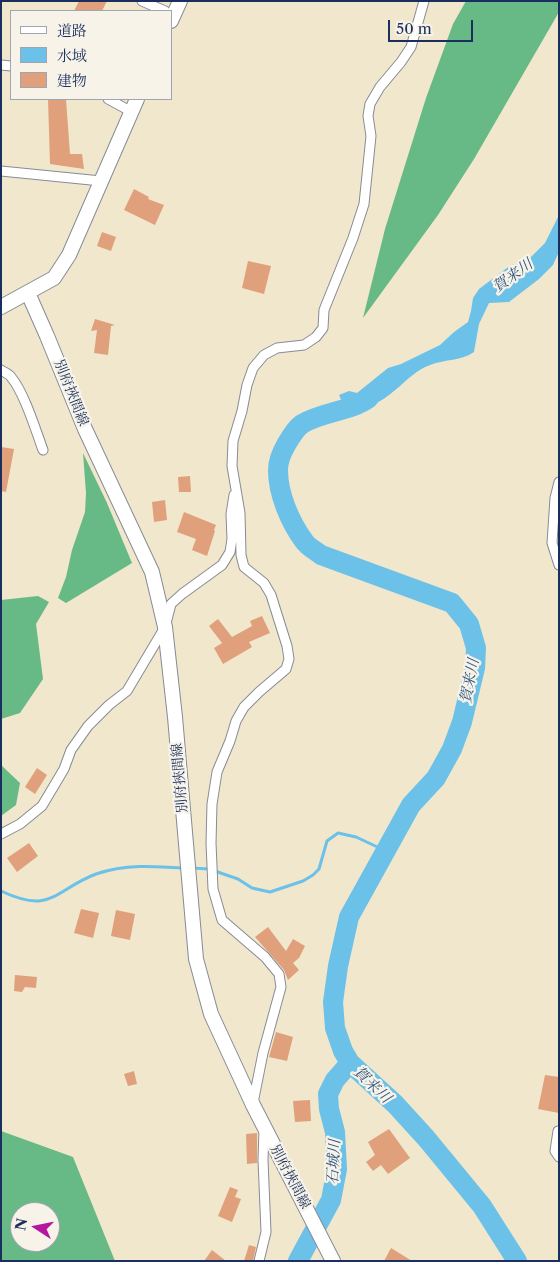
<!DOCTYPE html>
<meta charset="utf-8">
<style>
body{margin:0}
#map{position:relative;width:560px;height:1262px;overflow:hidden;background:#f0e7cd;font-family:"Libre Caslon Text","Noto Serif JP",serif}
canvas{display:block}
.frame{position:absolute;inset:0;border:2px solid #1b2f5e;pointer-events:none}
.legend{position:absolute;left:10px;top:10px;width:162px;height:90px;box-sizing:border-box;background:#f7f3e8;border:1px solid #9fa5b1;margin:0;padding:6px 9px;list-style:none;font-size:15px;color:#1b2f5e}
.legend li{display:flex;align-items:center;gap:10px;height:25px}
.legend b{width:25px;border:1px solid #9fa5b1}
.north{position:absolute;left:10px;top:1202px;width:50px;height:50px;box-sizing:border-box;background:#f7f3e8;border:1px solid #9fa5b1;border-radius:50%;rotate:281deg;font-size:14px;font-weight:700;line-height:20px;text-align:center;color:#1b2f5e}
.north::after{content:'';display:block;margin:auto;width:18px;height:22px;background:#b5179e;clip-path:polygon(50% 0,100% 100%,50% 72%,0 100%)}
.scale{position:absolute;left:388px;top:20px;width:85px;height:22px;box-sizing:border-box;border:2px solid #1b2f5e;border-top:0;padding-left:6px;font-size:15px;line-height:18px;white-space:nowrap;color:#1b2f5e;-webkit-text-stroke:4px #f7f3e8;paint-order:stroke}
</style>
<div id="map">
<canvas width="560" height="1262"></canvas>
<div class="frame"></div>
<ul class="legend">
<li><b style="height:6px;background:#fff"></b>道路</li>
<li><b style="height:14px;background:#6cc1e9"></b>水域</li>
<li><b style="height:14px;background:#e1a07c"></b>建物</li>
</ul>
<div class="north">N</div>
<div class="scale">50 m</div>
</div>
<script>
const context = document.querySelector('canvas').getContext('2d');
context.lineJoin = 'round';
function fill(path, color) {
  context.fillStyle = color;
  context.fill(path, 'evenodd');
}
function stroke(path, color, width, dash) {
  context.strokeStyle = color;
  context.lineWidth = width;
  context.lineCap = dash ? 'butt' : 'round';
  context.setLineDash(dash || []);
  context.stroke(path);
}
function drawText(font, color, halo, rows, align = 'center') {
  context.font = font + ' "Libre Caslon Text","Noto Serif JP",serif';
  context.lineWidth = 4.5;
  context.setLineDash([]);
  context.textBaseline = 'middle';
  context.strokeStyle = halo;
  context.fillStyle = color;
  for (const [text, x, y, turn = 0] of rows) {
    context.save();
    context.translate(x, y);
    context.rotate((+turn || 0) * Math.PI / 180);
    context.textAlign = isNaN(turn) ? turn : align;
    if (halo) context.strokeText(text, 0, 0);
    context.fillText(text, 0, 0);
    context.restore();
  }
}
fill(new Path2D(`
 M466 1H559V12L474 159 438 215 363 318 385 229 426 98 453 24Z
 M83 453 107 503 132 563 66 603 58 598 66 577 72 550 85 512 86 493Z
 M38 596 49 602 36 624 43 679 20 713 1 719V600Z
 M1 765 20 783 16 805 1 816Z
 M1 1131 73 1157 115 1261H1ZM20 1212H50V1242H20Z`), '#67b986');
fill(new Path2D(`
 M559 215V252L553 265 539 279 509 302 489 303 479 324 474 352C461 361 446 359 430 365 412 372 404 384 389 395 378 404 361 410 347 413L339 395 349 391 357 393 388 368 401 364 440 345 454 332 468 322 471 311 473 298 479 289 511 265 525 263 545 243Z`), '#6cc1e9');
stroke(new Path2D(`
 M192 868 209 869 238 879 252 888 270 892 303 881 313 875 319 869 327 841 338 833 356 837 386 851
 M1 891C52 915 54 890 96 874 125 864 154 866 184 868`), '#6cc1e9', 3);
stroke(new Path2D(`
 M369 398C350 412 323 411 302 424 295 429 290 438 286 445 282 452 278 462 278 470 278 494 290 522 304 541 308 547 316 551 321 555L452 603 469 624 476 648 475 668 462 722 452 749 436 778 411 805 349 917 338 966 333 1002 335 1028 343 1051 350 1063 395 1104 426 1138 482 1206 517 1261
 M298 1261 331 1200 337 1169 335 1132 329 1109 328 1094 335 1080 350 1063`), '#6cc1e9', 20);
fill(new Path2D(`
 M79 1H107L102 11H74Z
 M48 99H66L70 154H82L84 169 50 164Z
 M134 189 149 197 148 199 164 205 155 225 124 210Z
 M102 232 116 237 111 251 97 246Z
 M248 261 271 266 264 294 242 288Z
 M95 319 115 325 111 326 108 355 94 353 97 330 91 331Z
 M1 447 14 449 6 492 1 491Z
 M190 476 191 492H179L178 477Z
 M165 500 167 520 154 522 152 502Z
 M184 512 216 525 214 530 215 531 207 556 192 550 196 539 177 532Z
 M262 616 270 633 249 642 252 647 223 664 214 648 222 643 209 626 218 619 232 637 252 626 250 621Z
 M37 768 47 775 35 794 25 787Z
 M29 843 38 856 17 872 7 858Z
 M81 909 99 913 93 938 74 933Z
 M116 910 135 914 130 940 111 936Z
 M268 927 286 951 293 939 305 946 299 958 293 963 299 970 288 980 284 970 255 937Z
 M15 975 37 977 36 988 25 987 22 992 14 991Z
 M276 1032 293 1037 287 1061 269 1057Z
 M134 1071 137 1084 128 1086 124 1074Z
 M545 1075 559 1077V1113L538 1109Z
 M310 1100 311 1121 295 1122 293 1101Z
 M389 1129 410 1158 388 1174 381 1165 373 1171 366 1162 375 1155 368 1142Z
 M257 1133V1163L247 1164 246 1134Z
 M230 1187 238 1190 235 1197 241 1199 232 1222 218 1216Z
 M249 1245 256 1247 253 1261H244Z
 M391 1248 412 1261H384Z
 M212 1250 226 1261H204Z`), '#e1a07c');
const street = new Path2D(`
 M142 1 165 11
 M1 65 11 66
 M108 99 132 112
 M1 171 101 181
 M1 370C4 372 9 374 11 377 24 392 36 431 43 450
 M559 482 555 498 552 543 559 565
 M1 834 20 824 42 806 64 769 71 750 88 726 109 705 127 691 165 627 171 604 182 594 222 565 230 552 232 539 231 514 234 495
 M253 1103 263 1053 281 987 279 974 265 957 222 920 213 889 211 843 212 804 217 772 230 741 236 721 244 707 259 692 286 669 289 659 287 646 271 595 264 583 244 567 241 555 240 513 232 466 233 441 242 411 247 385 253 368 264 355 277 348 304 345 316 337 323 328 324 310 353 238 364 204 371 136 368 116 370 104 380 87 401 62 411 47 424 1
 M558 1131 555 1151 559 1157
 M259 1261 266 1232 263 1160 264 1130`);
const primary = new Path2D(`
 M171 21 180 1
 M28 293 47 336 85 429 152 572 165 627 175 717 196 959 211 1014 253 1105 333 1261
 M1 307 54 278 69 255 137 99`);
stroke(street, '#868b96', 11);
stroke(primary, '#868b96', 16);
stroke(street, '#fff', 9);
stroke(primary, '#fff', 14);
drawText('14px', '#1b2f5e', '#f7f3e8', [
 ["別府挾間線",71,393,68],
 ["別府挾間線",180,778,-95],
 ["別府挾間線",290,1177,62]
]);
drawText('italic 15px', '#2f5481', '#f7f3e8', [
 ["賀来川",513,276,-36],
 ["賀来川",470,681,-79],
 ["賀来川",372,1085,44],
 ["石城川",334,1162,-87]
]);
</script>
